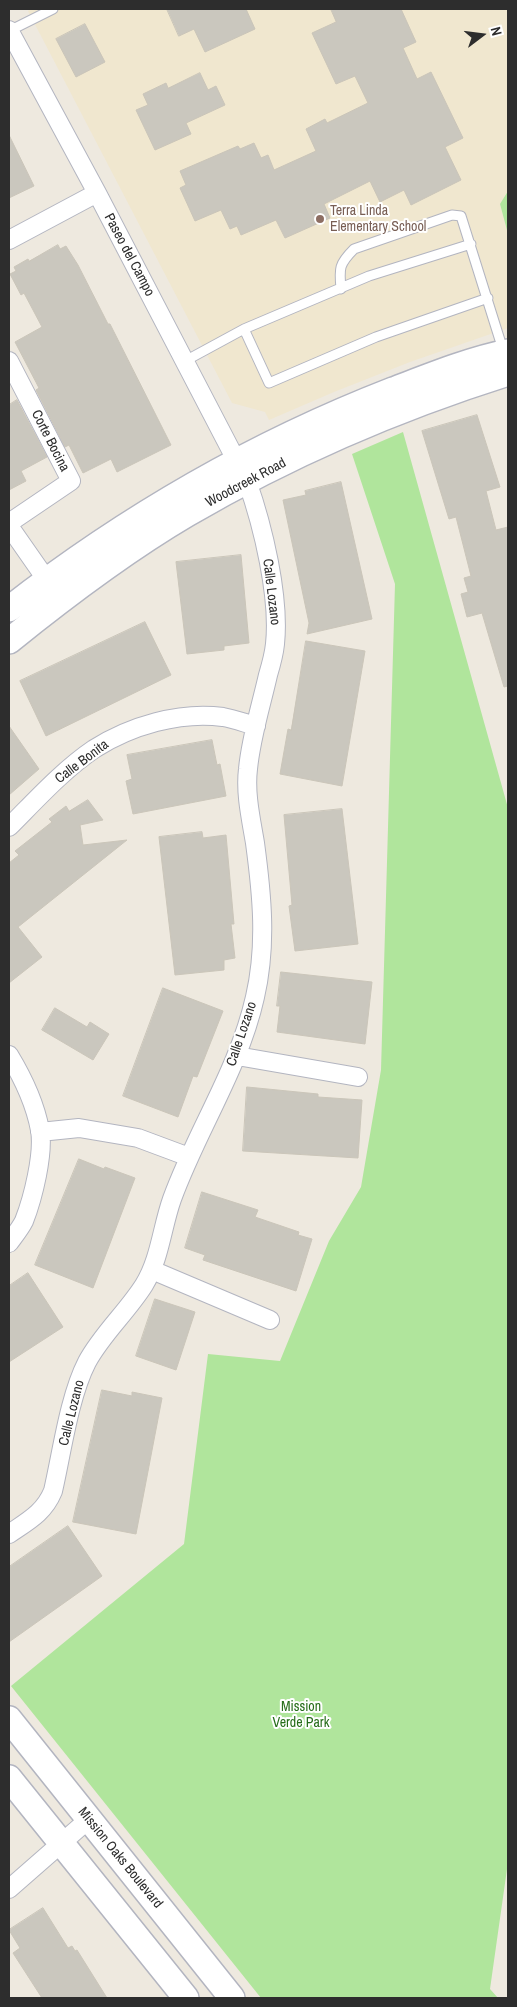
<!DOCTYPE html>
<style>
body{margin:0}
#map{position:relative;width:517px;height:2007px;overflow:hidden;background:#eee9df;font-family:"Archivo Narrow",sans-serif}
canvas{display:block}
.frame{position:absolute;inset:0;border:10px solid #2d2d2d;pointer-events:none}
.north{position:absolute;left:457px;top:10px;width:50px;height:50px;-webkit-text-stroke:4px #fff;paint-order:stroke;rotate:75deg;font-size:14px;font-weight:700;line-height:20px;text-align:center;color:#2d2d2d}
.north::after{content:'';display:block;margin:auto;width:18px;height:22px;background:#2d2d2d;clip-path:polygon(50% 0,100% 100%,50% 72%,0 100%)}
</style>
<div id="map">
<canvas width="517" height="2007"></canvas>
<div class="frame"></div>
<div class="north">N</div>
</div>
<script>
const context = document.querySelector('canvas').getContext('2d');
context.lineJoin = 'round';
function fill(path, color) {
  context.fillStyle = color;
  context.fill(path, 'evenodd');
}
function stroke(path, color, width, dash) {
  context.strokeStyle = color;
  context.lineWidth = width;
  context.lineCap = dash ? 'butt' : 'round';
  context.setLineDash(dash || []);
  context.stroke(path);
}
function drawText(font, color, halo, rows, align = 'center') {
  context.font = font + ' "Archivo Narrow",sans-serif';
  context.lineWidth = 4;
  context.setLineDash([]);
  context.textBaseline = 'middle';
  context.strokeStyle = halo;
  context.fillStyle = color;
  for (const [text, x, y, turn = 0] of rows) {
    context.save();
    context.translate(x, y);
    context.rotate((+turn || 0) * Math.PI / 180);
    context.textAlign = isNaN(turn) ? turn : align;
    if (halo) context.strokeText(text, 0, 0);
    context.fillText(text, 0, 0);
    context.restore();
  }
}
fill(new Path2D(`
 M31 9H508V191L500 204 508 234V328L410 362 334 392 269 420 265 412 232 403 28 11Z`), '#f0e7cf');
fill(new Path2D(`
 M508 191V234L500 204Z
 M403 432 508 808V1862L490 1989 498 1998H261L11 1686 184 1544 208 1354 280 1361 329 1241 361 1187 381 1070 395 584 352 454Z`), '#b0e59c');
const building = new Path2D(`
 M167 9H246L255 29 205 52 194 29 179 36Z
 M331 9H401L416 42 403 48 417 79 431 72 463 138 445 147 461 180 411 205 404 190 380 202 370 181 324 204 330 218 285 238 276 220 241 235 237 226 230 229 221 210 195 221 180 188 186 185 180 171 238 146 240 149 254 143 261 158 268 155 274 170 316 151 306 129 325 119 327 123 368 103 355 76 336 84 312 33 336 22Z
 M85 24 105 62 76 77 56 39Z
 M200 73 208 90 216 86 225 105 186 123 191 134 155 150 136 110 148 105 143 94 166 83 168 88Z
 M9 135 34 186 9 198Z
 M58 245 60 249 66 246 78 265 108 324H110L171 445 117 472 111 459 83 473 69 445 65 447 36 390 39 388 15 342 42 327 24 293 21 295 10 274 16 271 14 267 28 259 29 261Z
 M17 400 47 457 21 471 26 481 9 490V405Z
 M477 415 500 487 486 491 496 530 508 527V686L504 687 482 613 467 617 461 594 468 592 464 578 471 576 456 517 449 519 422 431Z
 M341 482 372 619 307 634 309 623 283 500 306 495 305 491Z
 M241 555 249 643 224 646V650L187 654 176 562Z
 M145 622 171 675 46 736 20 681Z
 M306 641 365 651 342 786 280 774 288 729 291 730Z
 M9 726 39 769 9 795Z
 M212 740 217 765 220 764 226 796 133 814 126 781 132 779 127 755Z
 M88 800 103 820 80 825 83 845 127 840 18 927 42 957 9 983V863L19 855 15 851 52 822 49 819 66 806 69 811Z
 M342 809 358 944 295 951 289 906 292 905 284 815Z
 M202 832 203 838 226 835 234 924H231L235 958 224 960V970L175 975 159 837Z
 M281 972 372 982 365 1044 277 1032 280 1006H277Z
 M163 988 223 1011 197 1077 193 1076 178 1117 123 1096Z
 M55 1008 87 1027 90 1022 109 1034 93 1060 42 1030Z
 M247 1087 318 1094V1097L362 1100 358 1158 243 1151Z
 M79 1159 104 1169 105 1167 135 1178 93 1288 35 1265Z
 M202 1192 258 1210 255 1217 299 1232 298 1235 312 1239 296 1291 203 1260 205 1255 185 1248Z
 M28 1273 63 1327 9 1362V1286Z
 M155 1299 195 1312 176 1370 136 1356Z
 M102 1390 132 1396V1392L162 1398 136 1534 73 1522Z
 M68 1526 102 1576 9 1642V1567Z
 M43 1908 68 1948 72 1946 75 1951 77 1950 107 1998H42L13 1953 20 1948 9 1930Z`);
fill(building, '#cac7be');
stroke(building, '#cac5b9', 1);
const lane = new Path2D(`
 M9 31 53 9
 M341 289C339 268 339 264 354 249L452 215 461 216 504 353
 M244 329 269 383 376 337 488 298
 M185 361 244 329 369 276 471 244`);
const street = new Path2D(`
 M9 30 97 193 247 481C263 526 280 597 275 644 274 654 271 665 268 675 261 706 251 737 248 769 245 793 251 819 255 843 262 895 267 945 255 997 239 1069 197 1130 172 1199 162 1227 160 1259 144 1285 127 1312 102 1334 87 1362 69 1397 62 1452 53 1491 44 1513 28 1521 9 1534
 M9 240 97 193
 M9 361 71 481 9 523
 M9 526 53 589
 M9 827C36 800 63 770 94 749 130 726 180 711 223 717 234 719 245 723 256 726
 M9 1055C23 1078 35 1103 40 1130 44 1154 33 1198 24 1221 20 1229 14 1236 9 1243
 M237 1056 358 1077
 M40 1132 79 1128 138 1138 189 1157
 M152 1270 270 1320
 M9 1889 89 1819`);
const secondary = new Path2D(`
 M9 609C126 518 254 444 393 390 430 376 469 360 508 352
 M9 641C66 595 124 551 187 514 288 455 397 408 508 373
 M9 1719 232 1998
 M9 1778 186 1998`);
stroke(lane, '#b3b5c0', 11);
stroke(street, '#b3b5c0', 20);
stroke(secondary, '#b3b5c0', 28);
stroke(lane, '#fff', 9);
stroke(street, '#fff', 18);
stroke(secondary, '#fff', 25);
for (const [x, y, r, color] of [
 [320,219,5,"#8d6e63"]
]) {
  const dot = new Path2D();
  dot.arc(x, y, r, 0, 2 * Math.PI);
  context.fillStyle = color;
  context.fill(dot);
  stroke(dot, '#fff', 2);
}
drawText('14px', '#785e54', '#fff', [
 ["Terra Linda",330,211],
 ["Elementary School",330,227]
], 'left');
drawText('14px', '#2d2d2d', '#fff', [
 ["Paseo del Campo",129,255,62],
 ["Corte Bocina",50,441,63],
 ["Woodcreek Road",246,483,-28],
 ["Calle Lozano",271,592,83],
 ["Calle Bonita",82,762,-37],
 ["Calle Lozano",242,1034,-71],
 ["Calle Lozano",72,1413,-76],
 ["Mission Oaks Boulevard",120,1858,51]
]);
drawText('14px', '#266d1a', '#fff', [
 ["Mission",301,1707],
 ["Verde Park",301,1723]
]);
</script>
